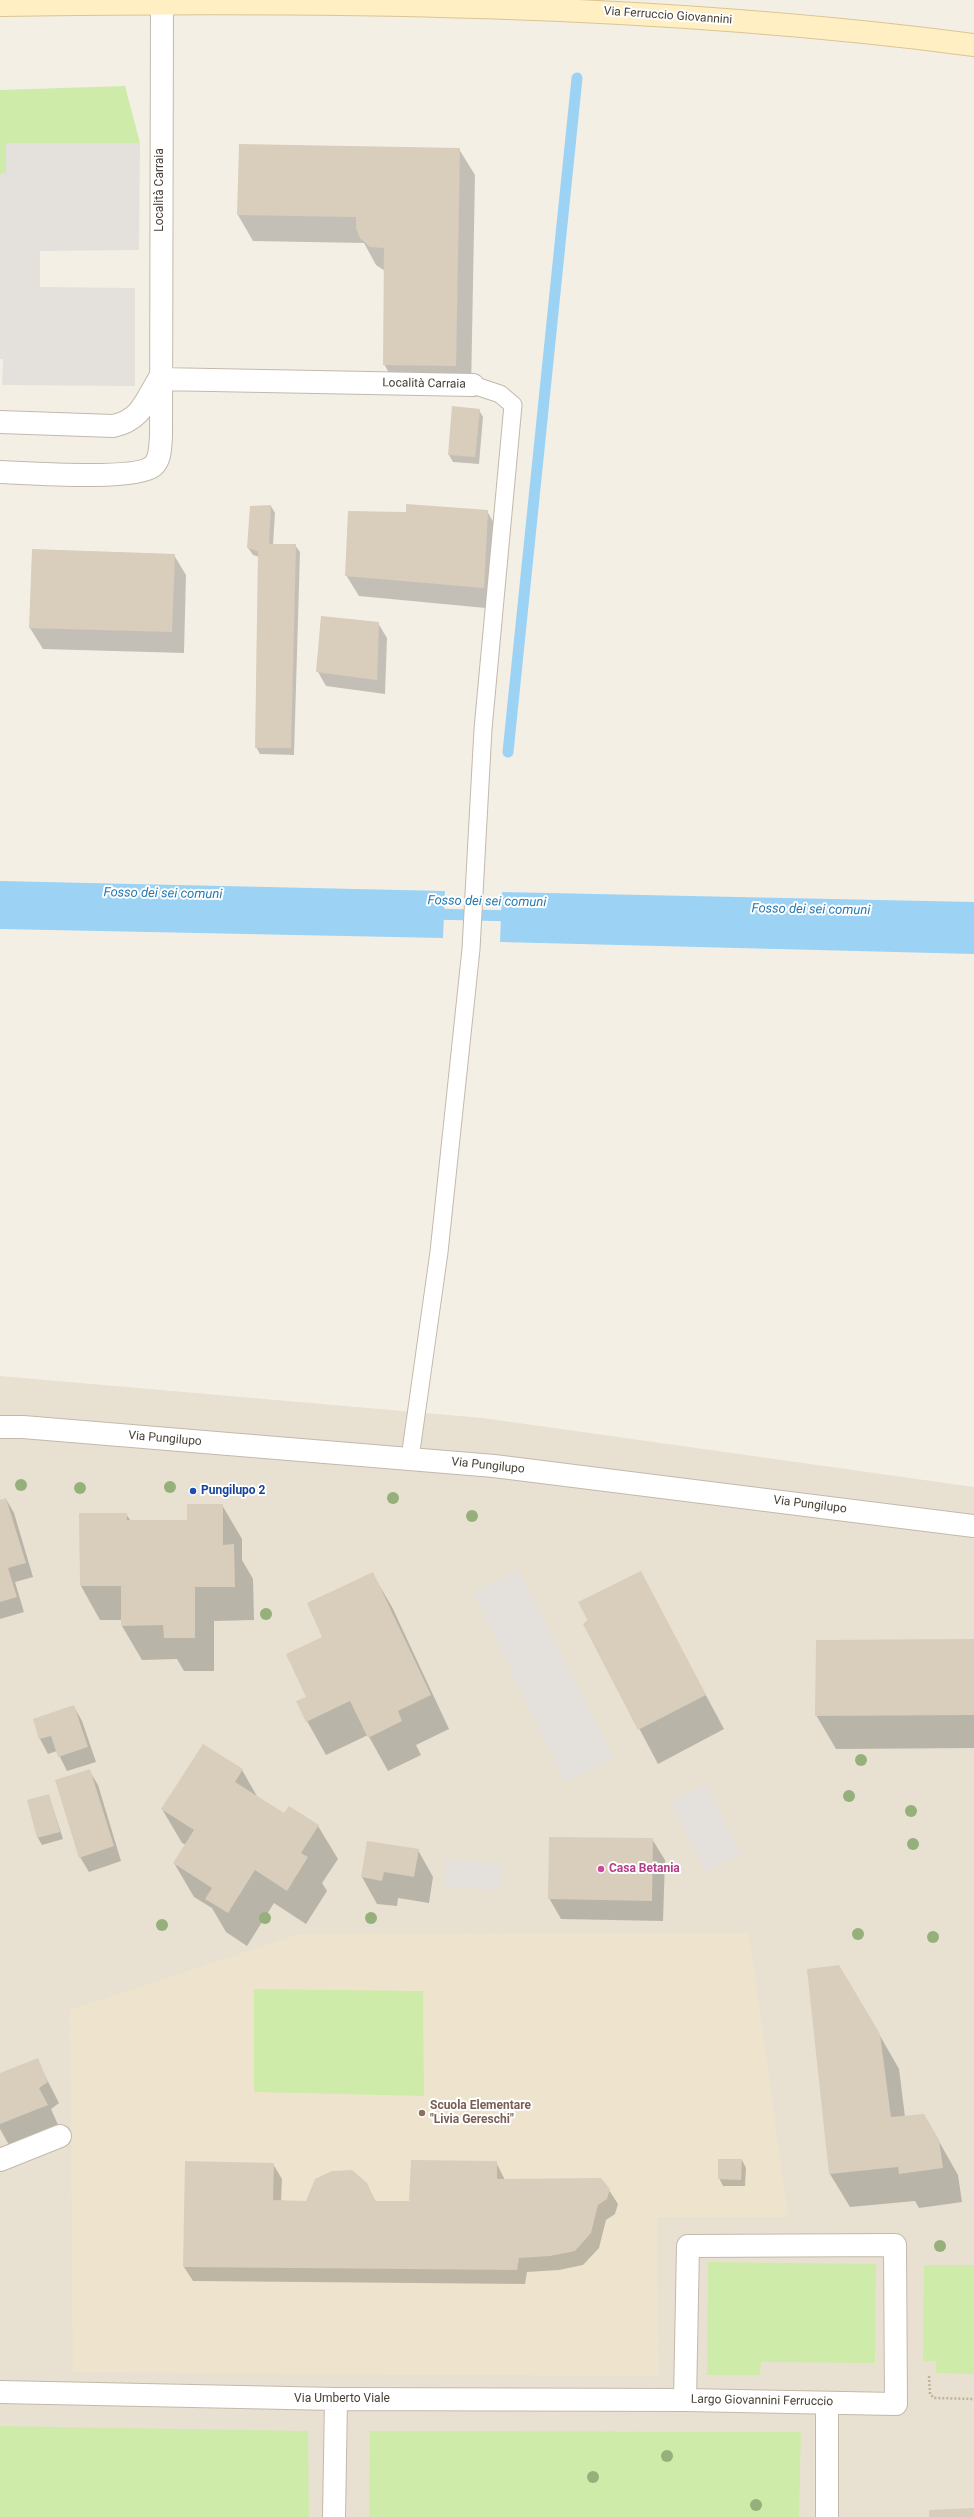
<!DOCTYPE html>
<meta charset="utf-8">
<style>
body{margin:0}
canvas{display:block;background:#f4efe5}
</style>
<canvas width="974" height="2517"></canvas>
<script>
const context = document.querySelector('canvas').getContext('2d');
context.lineJoin = 'round';
function fill(path, color) {
  context.fillStyle = color;
  context.fill(path, 'evenodd');
}
function stroke(path, color, width, dash) {
  context.strokeStyle = color;
  context.lineWidth = width;
  context.lineCap = dash ? 'butt' : 'round';
  context.setLineDash(dash || []);
  context.stroke(path);
}
function drawText(font, color, halo, rows, align = 'center') {
  context.font = font + ' Roboto,sans-serif';
  context.lineWidth = 4;
  context.setLineDash([]);
  context.textBaseline = 'middle';
  context.strokeStyle = halo;
  context.fillStyle = color;
  for (const [text, x, y, turn = 0] of rows) {
    context.save();
    context.translate(x, y);
    context.rotate((+turn || 0) * Math.PI / 180);
    context.textAlign = isNaN(turn) ? turn : align;
    if (halo) context.strokeText(text, 0, 0);
    context.fillText(text, 0, 0);
    context.restore();
  }
}
fill(new Path2D(`
 M0 1376 483 1418 974 1487V2517H0Z`), '#e8e1d2');
fill(new Path2D(`
 M749 1933 788 2217H657L658 2376 73 2372 70 2010 300 1934Z`), '#eee4cd');
fill(new Path2D(`
 M125 86 140 143H6V174H0V90Z
 M254 1989 423 1991 424 2096 254 2092Z
 M708 2262 876 2264 875 2363 761 2362 760 2375H707Z
 M924 2265H974V2374L936 2373V2361H923Z
 M0 2426 308 2431 309 2517H0Z
 M370 2431 801 2432 799 2517H369Z`), '#cfebaa');
fill(new Path2D(`
 M6 143H140L139 250 40 251V287L135 288V386L2 385 3 359H0V174L6 173Z
 M518 1570 614 1758 565 1782 473 1592Z
 M706 1784 740 1854 706 1872 671 1802Z
 M445 1860 501 1864 499 1890 444 1886Z`), '#e4e1dd');
fill(new Path2D(`
 M0 881 445 891 443 938 0 929Z
 M502 892 974 902V954L500 942Z`), '#9cd3f5');
fill(new Path2D(`
 M240 145 459 149 475 175 471 392 399 391 384 364 385 271 376 265 364 243 253 241 238 215Z
 M479 410 483 417 479 464 453 462 449 455Z
 M271 506 275 513 273 545H295L300 552 294 755 260 754 256 747 259 557 253 555 248 548Z
 M487 511 499 532 496 609 359 596 346 575 407 513Z
 M174 555 186 575 184 653 43 649 30 628Z
 M378 623 387 638 385 694 326 686 318 672Z
 M6 1499 14 1513 33 1577 15 1582 24 1612 0 1619V1501Z
 M222 1505 242 1539V1560L253 1579 254 1620 214 1621V1671H184L177 1659 142 1660 122 1626V1620H100L81 1586 80 1514H126L131 1521H188Z
 M640 1572 724 1729 658 1764 584 1624Z
 M372 1573 392 1607 449 1729 416 1745 421 1755 388 1771 368 1735 326 1755 307 1721V1697L324 1638Z
 M974 1640V1748L836 1749 816 1715Z
 M74 1707 82 1721 96 1762 67 1771 57 1751 48 1754 40 1739 34 1719Z
 M89 1770 98 1785 121 1861 89 1872 80 1857Z
 M242 1770 258 1798 285 1814 318 1826 338 1859 322 1883 327 1891 306 1924 274 1903 247 1946 226 1932 212 1908 194 1897 174 1863 186 1845 182 1843 162 1809Z
 M49 1796 63 1839 42 1845 38 1838Z
 M652 1839 665 1860 663 1921 561 1919 549 1898Z
 M368 1842 418 1850 433 1877 429 1903 398 1898 397 1906 377 1904 362 1877Z
 M879 2034 899 2069 905 2117 924 2115 958 2175 962 2202 919 2208 915 2201 850 2207 830 2174Z
 M37 2060 59 2103 51 2109 59 2127 9 2145 0 2129V2074Z
 M742 2160 746 2168 745 2186H723L719 2178Z
 M496 2162 505 2180 609 2190 618 2204 615 2214 606 2220 599 2248 583 2265 559 2270 527 2272 525 2284 193 2281 184 2267 273 2164 282 2179 281 2202H306L366 2184 376 2202H410Z`), '#0003');
stroke(new Path2D(`
 M508 752 577 78
 M429 914 516 916`), '#9cd3f5', 11);
fill(new Path2D(`
 M239 144 460 148 456 366 383 365 384 248 370 247 360 238 356 228V217L237 215Z
 M452 406 480 409 475 457 448 455Z
 M406 504 488 510 484 588 345 576 348 511 406 512Z
 M271 505 269 544H296L291 748H255L258 551 247 548 250 506Z
 M32 549 175 554 172 632 29 628Z
 M321 616 379 622 377 680 316 672Z
 M6 1498 26 1563 8 1568 17 1597 0 1602V1500Z
 M187 1504H223V1545L234 1544 235 1587H195V1638H164L163 1625 121 1626V1586H80L79 1513H127V1520H187Z
 M641 1571 706 1695 638 1730 583 1624 588 1621 578 1602Z
 M373 1572 431 1695 398 1711 402 1721 368 1738 350 1701 306 1722 296 1701 306 1697 286 1654 322 1637 307 1603Z
 M974 1639V1715L815 1716 816 1640Z
 M74 1705 88 1747 58 1757 51 1736 39 1739 33 1719Z
 M203 1744 243 1769 235 1782 284 1813 289 1806 319 1825 301 1853 308 1857 287 1891 255 1870 228 1913 205 1899 212 1888 173 1863 194 1830 161 1809Z
 M90 1769 114 1846 79 1858 55 1780Z
 M49 1794 60 1832 37 1838 27 1800Z
 M549 1837 653 1838 652 1901 548 1899Z
 M367 1841 419 1849 414 1877 384 1872 382 1881 361 1877Z
 M839 1965 880 2034 891 2117 924 2114 939 2140 943 2168 899 2174 898 2167 829 2174 807 1969Z
 M38 2058 48 2082 39 2088 48 2105 0 2124V2073Z
 M718 2159H742L741 2180 718 2179Z
 M411 2160 497 2161V2179L601 2178 610 2189 607 2199 598 2205 591 2233 575 2251 550 2256 519 2258 517 2270 183 2267 185 2161 274 2163 273 2200 306 2201 315 2179 332 2171 352 2170 367 2183 375 2201H409Z
 M974 2508V2517H929V2510Z`), '#d9cdbc');
const service = new Path2D(`
 M410 1458 439 1252 471 949 483 729 513 405 500 394 473 385`);
const minor = new Path2D(`
 M159 379 473 385
 M0 422 113 426C141 420 145 402 159 379
 M0 472C28 473 136 481 153 466 161 459 160 446 161 437L162 1
 M0 1427H23L494 1466 974 1526
 M0 2160 60 2136
 M895 2245 896 2404 685 2400 688 2246Z
 M0 2392 336 2399 685 2400
 M334 2517 336 2399
 M827 2517V2403`);
const secondary = new Path2D(`
 M0 5C325 0 651 3 974 45`);
stroke(service, '#c3b9aa', 19);
stroke(minor, '#c3b9aa', 24);
stroke(secondary, '#dac593', 24);
stroke(new Path2D(`
 M929 2376 930 2394 934 2398 974 2399`), '#c3b297', 2.5, [2, 2]);
stroke(service, '#fff', 17);
stroke(minor, '#fff', 22);
stroke(secondary, '#ffefc3', 22);
context.fillStyle = '#95b07a';
for (const [x, y] of [
 [21,1485],
 [170,1487],
 [80,1488],
 [393,1498],
 [472,1516],
 [266,1614],
 [861,1760],
 [849,1796],
 [911,1811],
 [913,1844],
 [265,1918],
 [371,1918],
 [162,1925],
 [858,1934],
 [933,1937],
 [940,2246],
 [667,2456],
 [593,2477],
 [756,2505]
]) {
  context.beginPath();
  context.arc(x, y, 6, 0, 2 * Math.PI);
  context.fill();
}
for (const [x, y, r, color] of [
 [193,1491,4,"#1a4fb4"],
 [601,1869,4,"#d1479c"],
 [422,2113,4,"#8d6e63"]
]) {
  const dot = new Path2D();
  dot.arc(x, y, r, 0, 2 * Math.PI);
  context.fillStyle = color;
  context.fill(dot);
  stroke(dot, '#fff', 1.5);
}
drawText('12px', '#463f34', '#fff', [
 ["Via Ferruccio Giovannini",668,16,4],
 ["Località Carraia",160,190,-90],
 ["Località Carraia",424,384,1],
 ["Via Pungilupo",165,1439,5],
 ["Via Pungilupo",488,1466,6],
 ["Via Pungilupo",810,1505,7],
 ["Via Umberto Viale",342,2399],
 ["Largo Giovannini Ferruccio",762,2401,1]
]);
drawText('bold 12px', '#164399', '#fff', [
 ["Pungilupo 2",201,1491]
], 'left');
drawText('bold 12px', '#b23c85', '#fff', [
 ["Casa Betania",609,1869]
], 'left');
drawText('bold 12px', '#785e54', '#fff', [
 ["Scuola Elementare",430,2106],
 ["\"Livia Gereschi\"",430,2120]
], 'left');
drawText('italic 13px', '#257ab2', '#fff', [
 ["Fosso dei sei comuni",163,894,1],
 ["Fosso dei sei comuni",487,902,1],
 ["Fosso dei sei comuni",811,910,1]
]);
</script>
